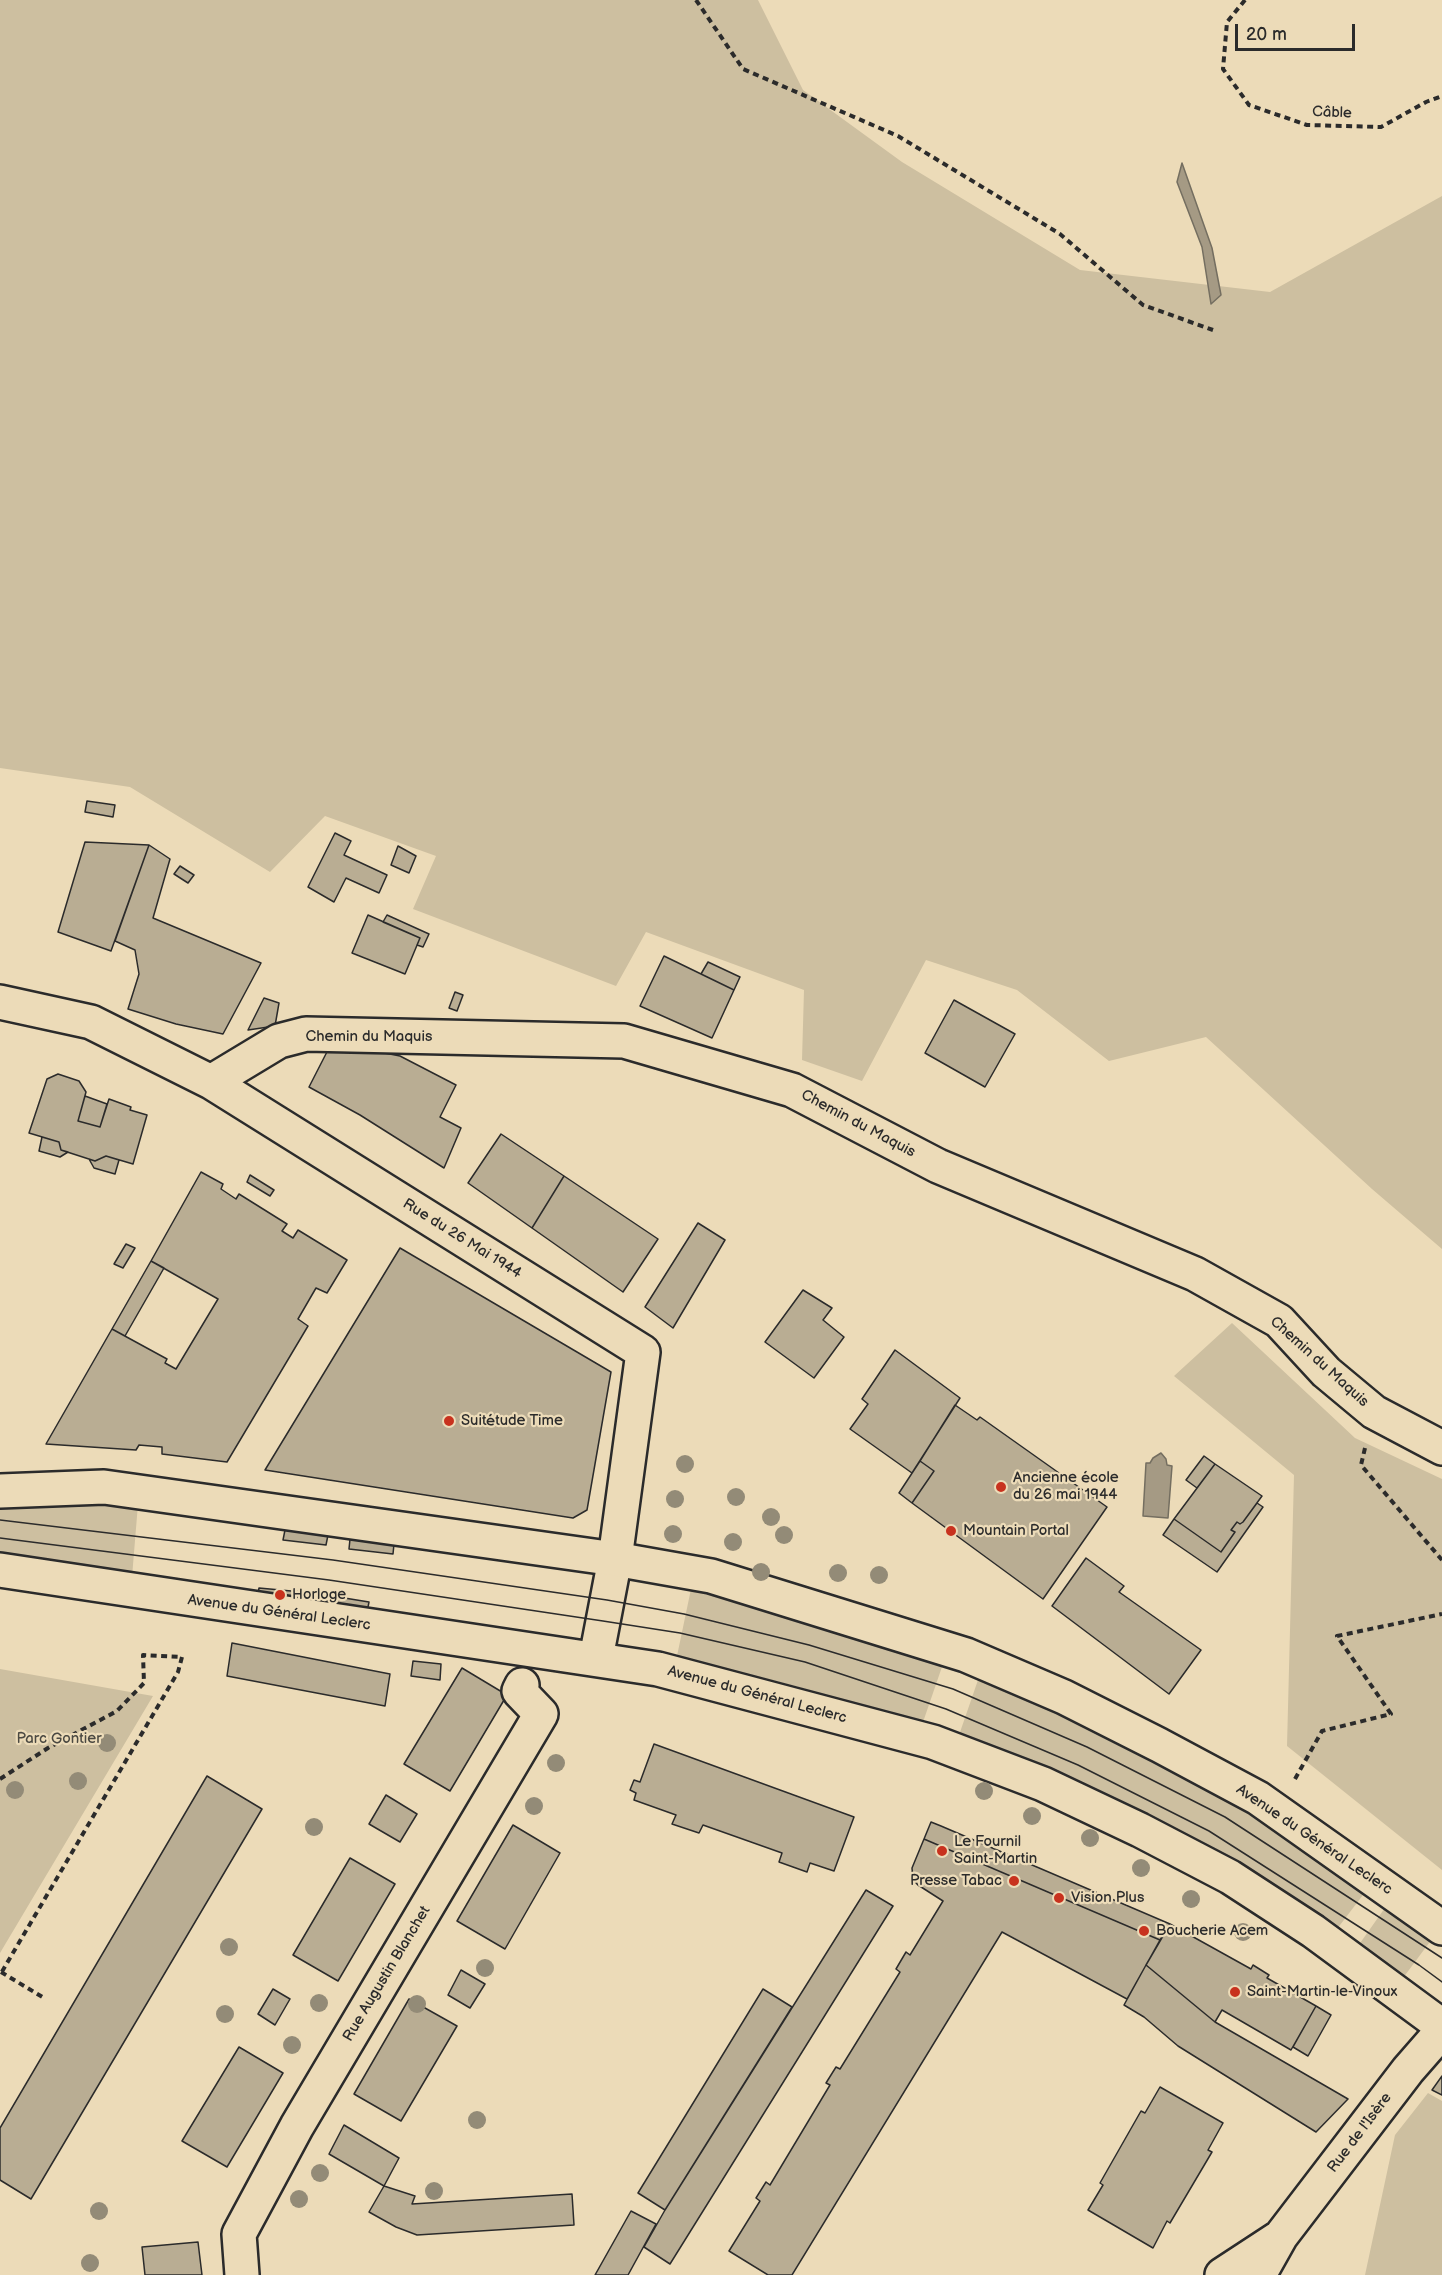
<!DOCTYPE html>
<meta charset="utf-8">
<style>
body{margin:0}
#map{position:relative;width:1442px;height:2275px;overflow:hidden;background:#ecdbb8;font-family:"Balsamiq Sans",sans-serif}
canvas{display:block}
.scale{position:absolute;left:1235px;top:24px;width:120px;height:27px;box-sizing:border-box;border:3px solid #2b2b2b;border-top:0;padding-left:8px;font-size:18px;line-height:21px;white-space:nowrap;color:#2b2b2b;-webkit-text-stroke:4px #ecdbb8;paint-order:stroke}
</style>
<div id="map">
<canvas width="1442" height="2275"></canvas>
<div class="scale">20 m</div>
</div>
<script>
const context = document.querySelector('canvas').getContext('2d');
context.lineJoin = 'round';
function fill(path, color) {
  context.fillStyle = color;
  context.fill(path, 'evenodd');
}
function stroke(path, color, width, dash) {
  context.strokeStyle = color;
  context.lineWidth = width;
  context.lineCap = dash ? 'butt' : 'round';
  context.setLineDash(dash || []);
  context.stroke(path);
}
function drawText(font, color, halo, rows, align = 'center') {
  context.font = font + ' "Balsamiq Sans",sans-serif';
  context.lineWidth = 4.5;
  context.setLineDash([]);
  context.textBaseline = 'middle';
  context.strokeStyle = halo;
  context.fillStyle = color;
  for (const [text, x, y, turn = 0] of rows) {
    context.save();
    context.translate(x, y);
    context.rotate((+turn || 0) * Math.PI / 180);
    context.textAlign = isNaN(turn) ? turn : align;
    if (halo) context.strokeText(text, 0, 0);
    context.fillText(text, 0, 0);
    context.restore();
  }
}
fill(new Path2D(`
 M0 0H758L803 90 902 162 1080 270 1270 292 1442 196V1249L1372 1189 1206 1037 1109 1061 1017 990 926 960 862 1081 802 1060 804 990 646 932 616 986 413 909 436 856 325 816 270 872 130 787 0 768Z
 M1232 1323 1355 1438 1442 1479V1870L1287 1746 1294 1475 1174 1376Z
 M18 1501 138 1504 132 1577 0 1558V1503Z
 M691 1589 815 1619 944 1661 922 1725 799 1687 677 1656Z
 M0 1669 153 1696 0 1953Z
 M978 1680 1042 1706 1181 1771 1281 1832 1366 1891 1337 1929 958 1738Z
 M1387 1905 1432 1939 1403 1978 1358 1946Z
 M1428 2093 1442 2101V2275H1365L1395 2135Z`), '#cdbfa0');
const water = new Path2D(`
 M1182 163 1212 248 1221 295 1211 304 1202 247 1177 182Z
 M1161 1453 1166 1459 1167 1465 1172 1466 1168 1518 1143 1516 1146 1463H1150L1153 1458Z`);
fill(water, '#a59a84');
stroke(water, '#746e60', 1.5);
const building = new Path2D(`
 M87 801 115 805 113 817 85 812Z
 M335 833 351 841 344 855 387 875 379 893 346 878 334 902 308 887Z
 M85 842 149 845 111 951 58 932Z
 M149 845 170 859 153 918 261 963 223 1034 176 1024 128 1009 139 974 135 950 115 941Z
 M398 846 416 856 409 873 391 865Z
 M180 866 194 875 188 883 174 874Z
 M368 915 420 938 405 974 352 953Z
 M387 915 429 934 423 947 417 945 420 938 383 922Z
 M664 956 734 990 712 1038 640 1006Z
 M708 962 740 977 734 990 701 974Z
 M455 992 463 995 457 1011 449 1008Z
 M264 998 279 1003 275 1026 248 1030Z
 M954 1000 1015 1034 985 1087 925 1053Z
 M334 1043 400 1056 456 1085 440 1117 461 1128 444 1168 360 1115 309 1087 331 1044Z
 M58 1074 79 1081 86 1092 78 1121 100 1127 109 1099 131 1107 130 1110 147 1115 133 1164 106 1156 95 1161 61 1150 59 1142 29 1133 47 1079Z
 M85 1096 107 1104 100 1127 78 1121Z
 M501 1134 564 1176 532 1228 468 1183Z
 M42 1137 59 1142 61 1150 68 1152 60 1157 39 1151Z
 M106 1156 119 1160 115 1174 94 1168 89 1159 95 1161Z
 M201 1172 223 1184 221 1189 236 1199 239 1194 287 1224 282 1231 293 1238 298 1230 347 1260 327 1293 316 1288 298 1319 308 1326 227 1462 162 1454V1447L139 1445 136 1450 46 1444 112 1329 167 1359 165 1363 176 1369 218 1299 151 1261Z
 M250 1175 274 1190 270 1196 247 1182Z
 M564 1176 658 1239 623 1292 532 1228Z
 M698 1223 725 1240 673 1328 645 1307Z
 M126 1244 135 1248 123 1268 114 1264Z
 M400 1248 611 1372 587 1510 573 1518 265 1470Z
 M151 1261 164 1268 125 1336 112 1329Z
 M803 1290 832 1308 823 1320 844 1337 814 1378 765 1342Z
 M895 1350 960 1398 912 1473 850 1429 868 1404 862 1399Z
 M955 1405 977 1420 980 1417 1107 1507 1043 1599 912 1503 934 1471 920 1461Z
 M1204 1456 1215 1464 1197 1488 1186 1480Z
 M920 1461 934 1471 912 1503 899 1493Z
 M1215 1464 1262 1496 1243 1522 1240 1524 1237 1522 1231 1530 1235 1532 1221 1552 1174 1519Z
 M1257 1503 1263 1507 1217 1572 1163 1535 1174 1519 1221 1552 1235 1532 1231 1530 1237 1522 1240 1524 1243 1522Z
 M285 1530 328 1535 326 1545 283 1540Z
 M350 1539 394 1544 393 1554 349 1549Z
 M1086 1558 1124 1586 1119 1592 1201 1650 1169 1694 1052 1606Z
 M259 1588 302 1592 301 1603 257 1598Z
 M326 1595 369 1602 367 1612 324 1605Z
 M232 1643 390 1674 385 1706 227 1676Z
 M413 1661 441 1664 440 1680 411 1676Z
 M462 1668 507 1695 450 1791 404 1764Z
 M654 1744 854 1817 834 1871 810 1863 807 1872 779 1862 782 1853 703 1825 699 1833 672 1824 676 1815 634 1800 636 1793 630 1790 634 1780 640 1782Z
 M207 1776 262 1809 31 2199 0 2180V2128Z
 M386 1795 417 1814 400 1842 369 1824Z
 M931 1822 941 1826 1170 1924 1160 1940 924 1839Z
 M513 1825 560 1853 505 1949 457 1921Z
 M924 1839 1160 1940 1127 1999 1002 1932 792 2275H768L729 2251 760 2201 756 2198 766 2182 770 2185 830 2085 826 2083 836 2067 840 2069 900 1972 896 1969 906 1952 910 1955 943 1901 918 1885 913 1880 912 1868Z
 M350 1858 395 1884 338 1981 293 1955Z
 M866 1890 893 1906 670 2264 644 2247 665 2210Z
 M1170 1924 1251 1969 1253 1965 1269 1975 1267 1978 1316 2006 1291 2050 1222 2010 1215 2022 1146 1965Z
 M1146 1965 1215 2022 1348 2099 1316 2132 1178 2046 1144 2017 1124 2005Z
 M461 1970 485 1984 470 2008 448 1995Z
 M273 1989 290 1999 275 2025 258 2014Z
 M763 1989 792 2007 665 2210 638 2193Z
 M409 1999 457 2026 401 2121 354 2094Z
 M1316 2006 1331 2015 1308 2056 1293 2047Z
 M239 2047 283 2073 227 2167 182 2141Z
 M1442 2076V2095L1432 2090Z
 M1160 2087 1223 2123 1208 2150 1212 2152 1170 2223 1167 2221 1153 2248 1088 2210 1103 2185 1100 2183 1141 2111 1145 2113Z
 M344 2125 399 2158 384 2186 329 2154Z
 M384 2186 415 2196 412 2204 572 2194 574 2225 417 2235 396 2227 369 2212Z
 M631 2211 656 2224 628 2275H595Z
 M198 2242 202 2275H145L142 2247Z`);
fill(building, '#b9ad93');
stroke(building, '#2b2b2b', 1.5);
const minor = new Path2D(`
 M0 1002 91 1022 211 1082 643 1352 615 1559 596 1658
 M211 1082 279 1041 306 1034 624 1041 792 1090 938 1166 1195 1274 1279 1321 1326 1372 1374 1412 1442 1448
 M242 2275 239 2234 297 2126 541 1714 519 1691 522 1685`);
const tertiary = new Path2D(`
 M1222 2275 1277 2239
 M1259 2275 1281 2236 1408 2070 1442 2031`);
const secondary = new Path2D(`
 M0 1491 104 1487 615 1559 711 1576 966 1655 1064 1697 1159 1745 1258 1798 1442 1928
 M0 1570 658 1669 933 1742 1043 1784 1140 1830 1230 1877 1313 1931 1442 2026`);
stroke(minor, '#2b2b2b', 38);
stroke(tertiary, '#2b2b2b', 38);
stroke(secondary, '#2b2b2b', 38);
stroke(new Path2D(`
 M696 0 743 69 898 136 1060 234 1143 305 1213 330
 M1245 0 1227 22 1223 69 1249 105 1307 125 1381 127 1426 102 1442 96
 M1365 1448 1361 1465 1442 1560
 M0 1779 48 1748 117 1711 144 1683 143 1655 182 1657 178 1672 0 1975
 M1295 1779 1322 1731 1391 1714 1337 1636 1442 1614
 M1 1972 44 1998`), '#2b2b2b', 4, [6, 4.5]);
stroke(minor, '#ecdbb8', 33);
stroke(tertiary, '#ecdbb8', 33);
stroke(secondary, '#ecdbb8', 33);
stroke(new Path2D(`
 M0 1520 333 1560 607 1600 684 1614 809 1645 953 1689 1087 1747 1225 1817 1442 1958
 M0 1538 329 1580 603 1621 680 1633 805 1662 946 1709 1078 1765 1209 1831 1419 1965 1442 1982`), '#2b2b2b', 1.5);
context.fillStyle = '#938b77';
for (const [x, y] of [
 [685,1464],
 [736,1497],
 [675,1499],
 [771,1517],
 [673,1534],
 [784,1535],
 [733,1542],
 [761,1572],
 [838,1573],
 [879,1575],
 [107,1743],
 [556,1763],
 [78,1781],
 [15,1790],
 [984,1791],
 [534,1806],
 [1032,1816],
 [314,1827],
 [1090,1838],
 [1141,1868],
 [1191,1899],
 [1243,1932],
 [229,1947],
 [485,1968],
 [319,2003],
 [417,2004],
 [225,2014],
 [292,2045],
 [477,2120],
 [320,2173],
 [434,2191],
 [299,2199],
 [99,2211],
 [90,2263]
]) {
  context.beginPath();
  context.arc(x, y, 9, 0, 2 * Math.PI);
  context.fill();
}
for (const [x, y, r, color] of [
 [449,1421,6,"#c8321e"],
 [1001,1487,6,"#c8321e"],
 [951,1531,6,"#c8321e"],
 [280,1595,6,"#c8321e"],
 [942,1851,6,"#c8321e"],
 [1014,1881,6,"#c8321e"],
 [1059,1898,6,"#c8321e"],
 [1144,1931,6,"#c8321e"],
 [1235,1992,6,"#c8321e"]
]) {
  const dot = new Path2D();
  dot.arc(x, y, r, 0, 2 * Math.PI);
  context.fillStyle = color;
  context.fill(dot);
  stroke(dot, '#ecdbb8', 2);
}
drawText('15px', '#2b2b2b', '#ecdbb8', [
 ["Câble",1332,113,2],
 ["Chemin du Maquis",369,1037],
 ["Chemin du Maquis",858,1124,28],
 ["Rue du 26 Mai 1944",462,1239,32],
 ["Chemin du Maquis",1319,1362,42],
 ["Avenue du Général Leclerc",279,1613,8],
 ["Avenue du Général Leclerc",757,1695,15],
 ["Avenue du Général Leclerc",1314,1840,34],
 ["Rue Augustin Blanchet",387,1974,-59],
 ["Rue de l'Isère",1360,2133,-53]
]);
drawText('15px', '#2b2b2b', '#ecdbb8', [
 ["Suitétude Time",461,1421],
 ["Ancienne école",1013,1478],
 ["du 26 mai 1944",1013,1495],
 ["Mountain Portal",963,1531],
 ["Horloge",292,1595],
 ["Le Fournil",954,1842],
 ["Saint-Martin",954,1859],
 ["Presse Tabac",1002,1881,"right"],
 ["Vision Plus",1071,1898],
 ["Boucherie Acem",1156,1931],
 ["Saint-Martin-le-Vinoux",1247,1992]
], 'left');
drawText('15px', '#4b4942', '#ecdbb8', [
 ["Parc Gontier",59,1739]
]);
</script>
